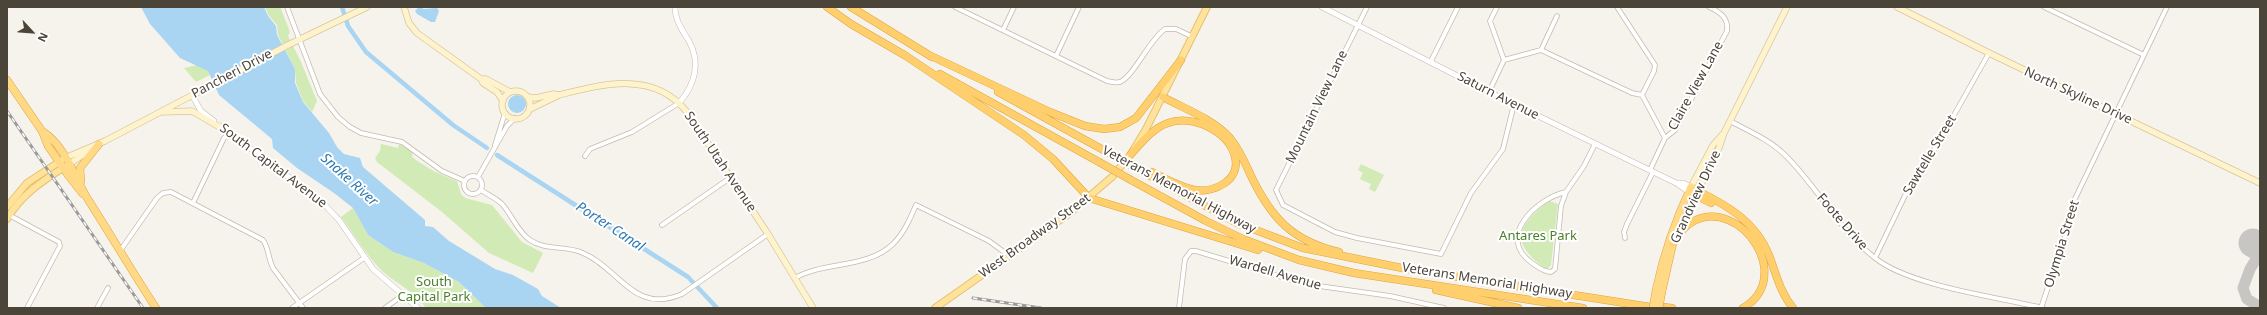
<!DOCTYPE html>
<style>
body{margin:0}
#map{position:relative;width:2267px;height:315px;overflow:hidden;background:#f6f3ec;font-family:"Noto Sans",sans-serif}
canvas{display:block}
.frame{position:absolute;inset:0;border:8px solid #4b4439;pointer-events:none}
.north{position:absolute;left:12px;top:12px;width:40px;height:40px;-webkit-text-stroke:3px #fff;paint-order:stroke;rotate:116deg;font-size:11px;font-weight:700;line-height:16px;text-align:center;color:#4b4439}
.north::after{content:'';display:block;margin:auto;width:14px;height:18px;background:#4b4439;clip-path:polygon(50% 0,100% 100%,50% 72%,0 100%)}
</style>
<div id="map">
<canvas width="2267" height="315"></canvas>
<div class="frame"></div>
<div class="north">N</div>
</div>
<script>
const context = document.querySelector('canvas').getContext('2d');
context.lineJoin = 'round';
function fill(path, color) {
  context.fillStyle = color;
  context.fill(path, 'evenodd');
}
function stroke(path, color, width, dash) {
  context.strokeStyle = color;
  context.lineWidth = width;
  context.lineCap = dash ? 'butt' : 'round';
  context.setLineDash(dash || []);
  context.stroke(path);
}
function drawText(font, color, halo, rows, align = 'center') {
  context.font = font + ' "Noto Sans",sans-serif';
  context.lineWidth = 4;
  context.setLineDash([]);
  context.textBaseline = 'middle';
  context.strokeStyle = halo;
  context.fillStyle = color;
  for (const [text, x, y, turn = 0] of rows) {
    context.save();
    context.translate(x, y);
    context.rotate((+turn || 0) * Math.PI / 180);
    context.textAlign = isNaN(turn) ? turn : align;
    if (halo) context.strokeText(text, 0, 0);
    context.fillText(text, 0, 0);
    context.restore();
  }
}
fill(new Path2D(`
 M265 7H280L281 9 290 32 288 36 301 62 317 101 312 112 303 101 296 83 295 69 278 35 277 25 269 16Z
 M197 65 208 71 210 75 196 82 184 68Z
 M381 144 398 148 399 144 413 152 412 157C428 169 439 174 457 181L461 194 465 198 492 205 522 242 543 253 533 273 489 253 442 212 377 162 375 158 380 151Z
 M1361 164 1384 175 1375 192 1369 189 1371 184 1360 179 1363 173 1358 170Z
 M1549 201 1558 204 1551 265 1547 270C1510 243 1515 227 1549 201Z
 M353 208 368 235 393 252 424 263 459 282 486 308H426C414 291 397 284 382 271 366 255 354 234 341 217Z`), '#d2eab5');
fill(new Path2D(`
 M141 7H264L268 16 276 26 277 35 295 69V83L303 102 329 133 337 147 344 154 360 158 363 167 425 220V226L433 227 449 241 495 269 513 275 538 289 542 296 561 308H486L459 282 424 263 393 252 368 235 353 208 334 193 297 168 273 148 272 139 219 95 208 71 180 58 150 24Z
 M419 7 424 9 437 8 439 11 435 22H431L417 14 415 11Z
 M508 104a9 9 0 1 1 18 0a9 9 0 1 1-18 0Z`), '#a9d4f2');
stroke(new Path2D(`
 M342 7 348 26 366 52 453 125 487 148
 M497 155 688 277 717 308`), '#a9d4f2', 4.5);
stroke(new Path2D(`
 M2260 253 2250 269 2243 288 2247 299 2260 307`), '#c8c6c3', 11);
stroke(new Path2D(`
 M2253 243 2260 247`), '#c8c6c3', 29);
const minor = new Path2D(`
 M287 7 320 94 338 117 350 127 361 133 402 142 442 171 465 181
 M955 7 1107 81C1111 82 1116 83 1120 82 1134 76 1149 40 1165 29H1176L1193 37
 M1367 7 1276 190 1283 205 1335 232 1357 238 1441 254 1471 193 1503 149 1514 104
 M1617 7 1655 65 1654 71 1642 95
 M2044 7 2144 55
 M1003 30 1014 7
 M1541 50 1557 16
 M1056 56 1079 7
 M1504 60 1541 50 1632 93 1642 95
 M1431 61 1458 7
 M1489 92 1504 60 1490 21 1497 7
 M1642 95 1665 138
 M1730 121C1749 131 1770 140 1786 156 1818 188 1839 230 1875 258 1910 286 1998 297 2043 308
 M495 145 505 113
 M585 156 590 149 632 132 679 103
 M1650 170 1665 138 1675 130 1727 31C1729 18 1720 12 1709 7
 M464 185a9 9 0 1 1 18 0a9 9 0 1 1-18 0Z
 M478 177 507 126 515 118
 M481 190C488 195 496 198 502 204 512 215 517 231 530 240 546 251 566 245 583 253 620 269 634 315 682 294L768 234
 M1566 192 1561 206 1555 269 1551 272C1543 272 1538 267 1532 263 1495 237 1537 198 1566 192Z
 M1566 192 1584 166 1595 144
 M193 203 224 138 230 134
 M9 215 59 242 60 246 27 308
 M662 225 730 178
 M1625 238 1624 232 1627 224 1653 172
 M120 251 157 198 163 193 171 192 263 240C269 249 268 258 273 268L303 308
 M1875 258 1910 185 1936 147 1989 53
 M795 278C825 261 867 269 893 244 904 233 910 219 916 205L989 241 1008 255
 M97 308 108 288
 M292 308 364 258
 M385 308 403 295
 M1179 308 1185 259 1191 251H1196L1305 284 1390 296 1444 308
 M2041 308 2065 237 2072 205 2167 7`);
const tertiary = new Path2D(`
 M675 7C675 20 682 30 689 41 701 63 695 85 679 103
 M1322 7 1489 92 1676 183 1689 192
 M192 95 201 111 214 121
 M220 126 321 201 339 220 373 269 418 308
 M1676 183H1683L1691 187`);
const secondary = new Path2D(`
 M404 7 409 23 417 33 481 79 483 83 497 92 503 101
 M1897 7 1989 53 2260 183
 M481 79H486L510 92
 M502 105a14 14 0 1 1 28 0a14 14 0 1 1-28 0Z
 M528 97 536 98 553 94 559 95C603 84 654 70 687 112L768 234 813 308
 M530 109 559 95
 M162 112 192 111 223 129
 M65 158 105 141 288 45 367 7
 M69 164 94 148
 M1691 187 1713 145 1722 135
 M1675 237 1719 148 1724 133 1787 7`);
const primary = new Path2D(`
 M7 207 27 183 62 160
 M7 219C21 195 42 181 66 166
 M935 308 1070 213 1112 177 1131 154 1146 129 1207 7`);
const trunk = new Path2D(`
 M7 80 42 131 48 146 68 175 83 194
 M42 131C66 146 75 179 89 201 112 237 133 273 156 308
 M81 181 80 168 99 144
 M1656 290C1664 252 1674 223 1691 187L1698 191
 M1662 291 1673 243`);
const motorway = new Path2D(`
 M827 7 851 24 906 56
 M851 7 932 57
 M903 54 1024 135 1053 159 1089 198 1258 250
 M929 55 1050 112 1085 126 1104 129 1120 127 1136 118 1181 60
 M940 74 1099 162
 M998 92 1107 152
 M1163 97C1185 109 1213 119 1230 138 1240 150 1246 165 1252 178 1272 219 1293 241 1339 252
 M1131 154C1142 142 1153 128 1168 123 1192 114 1229 131 1235 157 1241 180 1214 193 1195 190 1180 187 1166 179 1152 172
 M1139 170 1237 223 1303 248 1407 269 1657 308
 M1131 180 1206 221 1243 239 1299 260 1354 273 1583 308
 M1698 191C1728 206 1756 222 1769 255 1776 274 1780 292 1793 308
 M1695 195 1711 203
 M1673 243C1679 234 1684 226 1694 221 1740 197 1796 277 1743 308
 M1436 290 1518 308
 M1655 306 1672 308`);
stroke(minor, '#c2bbae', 5.5);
stroke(tertiary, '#c2bbae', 6);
stroke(secondary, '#d6c79b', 7);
stroke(primary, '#e6c16a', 8);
stroke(trunk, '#e0a43c', 8);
stroke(motorway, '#e0a43c', 8);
stroke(minor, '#fff', 4);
stroke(tertiary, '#fff', 5);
stroke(secondary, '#fff3cd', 5.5);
stroke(primary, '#ffe39c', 6);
stroke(trunk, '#ffd985', 7);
stroke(motorway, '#ffcf6e', 7);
const rail = new Path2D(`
 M7 111 143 308
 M973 298 1041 308`);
stroke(rail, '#9a9a9a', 3);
stroke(rail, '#fff', 1.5, [4.5]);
const trunkBridge = new Path2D(`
 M1653 308 1656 290
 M1659 308 1662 291`);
const motorwayBridge = new Path2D(`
 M1107 152 1139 170
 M1099 162 1131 180`);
stroke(trunkBridge, '#e0a43c', 8, []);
stroke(motorwayBridge, '#e0a43c', 8, []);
stroke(trunkBridge, '#ffd985', 7);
stroke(motorwayBridge, '#ffcf6e', 7);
drawText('13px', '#4b4439', '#fff', [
 ["Pancheri Drive",232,74,-28],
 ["Claire View Lane",1696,86,-61],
 ["Saturn Avenue",1498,96,27],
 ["North Skyline Drive",2078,96,25],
 ["Mountain View Lane",1317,107,-64],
 ["Sawtelle Street",1930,155,-59],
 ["South Utah Avenue",720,162,56],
 ["South Capital Avenue",273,166,37],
 ["Veterans Memorial Highway",1179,190,28],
 ["Grandview Drive",1696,197,-65],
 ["Foote Drive",1842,222,49],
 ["West Broadway Street",1035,236,-36],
 ["Olympia Street",2062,244,-73],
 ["Wardell Avenue",1275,273,16],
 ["Veterans Memorial Highway",1487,281,9]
]);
drawText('13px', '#4a7f2a', '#fff', [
 ["Antares Park",1538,236],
 ["South",434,282],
 ["Capital Park",434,297]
]);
drawText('italic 14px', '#2e7ab2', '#fff', [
 ["Snake River",349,180,42],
 ["Porter Canal",610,227,33]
]);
</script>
